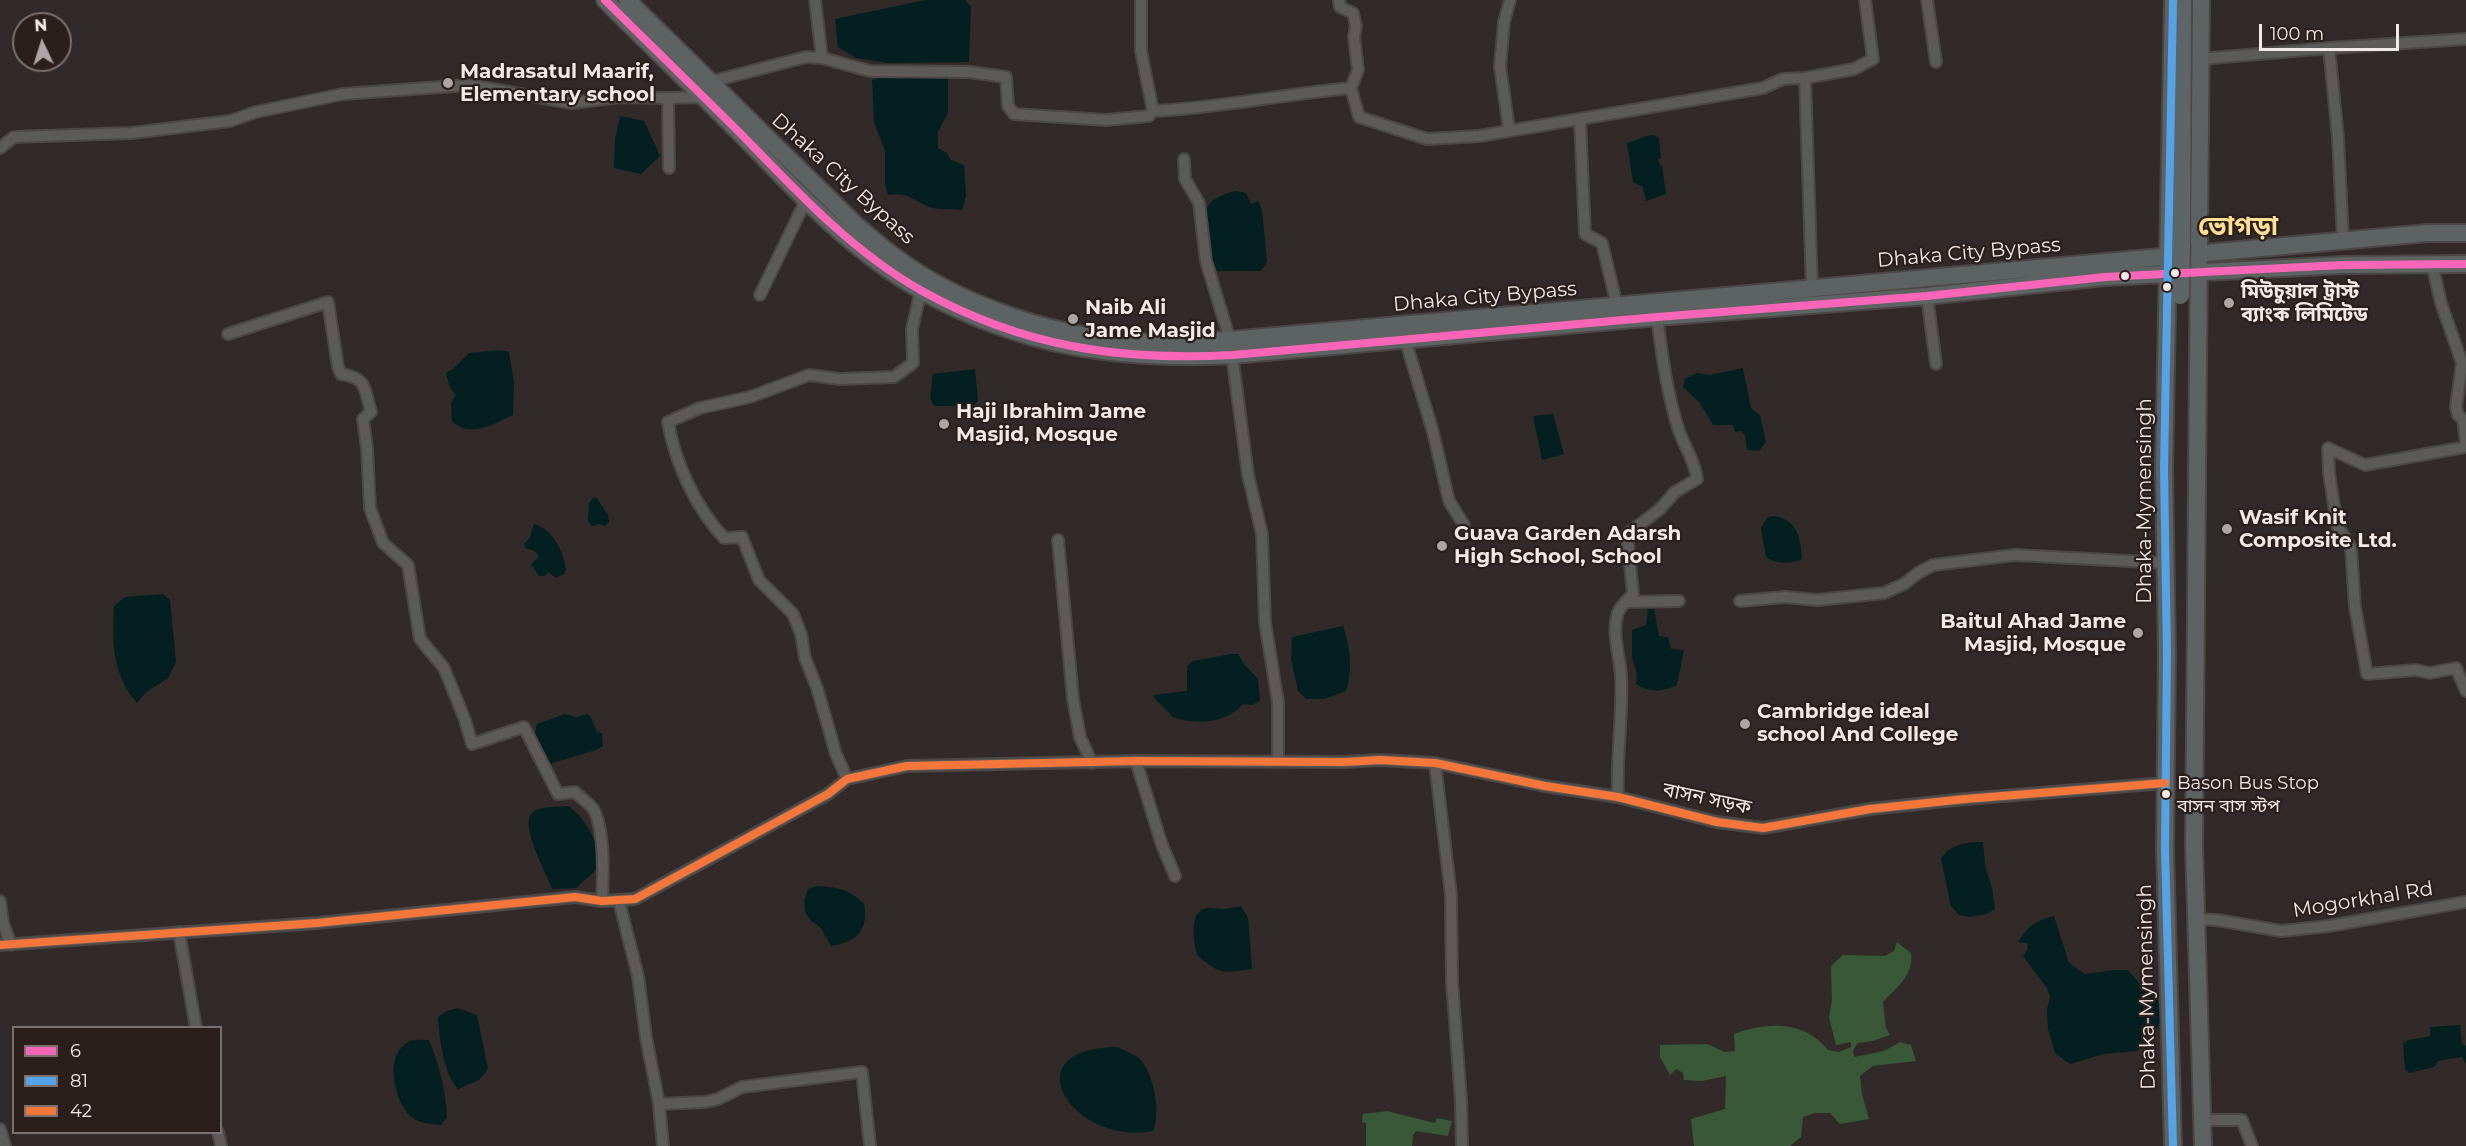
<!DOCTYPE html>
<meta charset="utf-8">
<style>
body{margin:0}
#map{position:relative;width:2466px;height:1146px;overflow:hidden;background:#312a28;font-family:Montserrat,sans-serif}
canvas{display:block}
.legend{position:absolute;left:12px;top:1026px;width:210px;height:108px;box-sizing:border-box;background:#2a1f1b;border:2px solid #7a706c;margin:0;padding:8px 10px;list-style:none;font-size:18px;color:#f1e9e6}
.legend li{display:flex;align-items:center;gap:12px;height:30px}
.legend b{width:30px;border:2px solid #7a706c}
.north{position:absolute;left:12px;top:12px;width:60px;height:60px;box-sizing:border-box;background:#2a1f1b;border:2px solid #7a706c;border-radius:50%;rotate:356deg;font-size:16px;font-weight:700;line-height:24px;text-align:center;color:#f1e9e6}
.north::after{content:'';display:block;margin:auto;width:21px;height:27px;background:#aea6a4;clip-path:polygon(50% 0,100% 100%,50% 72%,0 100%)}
.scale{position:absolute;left:2259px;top:24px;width:140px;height:27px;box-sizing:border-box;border:3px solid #f1e9e6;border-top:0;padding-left:8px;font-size:18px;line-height:21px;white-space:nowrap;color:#f1e9e6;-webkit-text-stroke:4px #2a1f1b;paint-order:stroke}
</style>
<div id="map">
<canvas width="2466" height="1146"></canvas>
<ul class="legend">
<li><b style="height:8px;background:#fa66b7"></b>6</li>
<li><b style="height:8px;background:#53a3e8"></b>81</li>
<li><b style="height:8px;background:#f5763a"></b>42</li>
</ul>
<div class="north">N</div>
<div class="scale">100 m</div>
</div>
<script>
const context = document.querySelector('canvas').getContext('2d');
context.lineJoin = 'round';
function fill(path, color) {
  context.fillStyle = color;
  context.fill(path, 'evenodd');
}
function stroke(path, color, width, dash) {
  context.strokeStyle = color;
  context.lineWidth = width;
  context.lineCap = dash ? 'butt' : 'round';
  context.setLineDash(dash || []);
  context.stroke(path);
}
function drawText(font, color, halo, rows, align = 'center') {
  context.font = font + ' Montserrat,"Noto Sans Bengali",sans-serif';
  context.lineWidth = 4.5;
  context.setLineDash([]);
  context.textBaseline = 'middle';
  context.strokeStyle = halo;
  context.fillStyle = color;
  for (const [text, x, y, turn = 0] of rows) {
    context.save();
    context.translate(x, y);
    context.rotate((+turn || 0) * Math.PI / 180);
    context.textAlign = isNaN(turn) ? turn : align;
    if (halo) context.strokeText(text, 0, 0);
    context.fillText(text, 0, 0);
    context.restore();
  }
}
fill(new Path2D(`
 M1897 942 1911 953C1914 975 1897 987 1883 1002L1886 1028 1890 1035 1873 1041 1858 1043 1853 1050 1854 1057 1884 1051 1900 1042 1911 1045 1916 1061 1873 1066 1860 1076 1862 1094 1869 1119 1840 1124 1830 1113H1815L1803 1117 1801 1137 1790 1146H1694L1691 1119 1725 1109 1726 1076 1702 1081 1684 1080 1683 1073 1676 1069 1670 1075 1660 1057V1045L1707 1044 1725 1052 1735 1051 1734 1034C1767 1022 1804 1020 1828 1050L1839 1052 1851 1047V1042L1836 1045 1829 1017 1832 1001 1831 966 1843 955 1885 956 1894 951Z
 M1387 1111 1435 1123 1437 1118 1452 1121 1448 1136 1416 1131 1413 1135 1412 1146H1366V1123L1362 1122 1363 1114Z`), '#395837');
fill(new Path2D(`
 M925 0H965L971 6 969 62 889 63 856 58 838 47 835 19Z
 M887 76H948V113L938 132V148L947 153 951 160 964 165 966 196 962 210C953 209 942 210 933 208 915 203 910 191 888 195L885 184V151L874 122 872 80Z
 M620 116 644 121 660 156 641 174 614 168 615 139Z
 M1654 135 1659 138 1661 158 1658 159 1659 164 1662 166 1666 194 1646 201 1643 187 1633 182 1627 143C1636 141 1644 135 1654 135Z
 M1236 191 1246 193 1251 204 1258 201 1262 210 1267 262 1261 271H1217C1211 260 1209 252 1206 240 1201 210 1205 198 1236 191Z
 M500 350 509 352 514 382 513 415C493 424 470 439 452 421L451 403 456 395 450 388 446 373 453 369 469 353Z
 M1743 368 1751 408 1760 415 1766 442 1759 451 1747 450 1745 435 1741 431 1735 432 1733 425H1713L1700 403 1683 387 1685 379 1697 373 1710 375Z
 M975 369 978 401 972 406H934L930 398 933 374Z
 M1553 414 1564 454 1542 460 1533 416Z
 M596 497 608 515 609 522 605 526 600 524 592 526 588 521 589 503 593 498Z
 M1772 516C1796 518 1801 536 1802 559 1792 564 1775 564 1766 557L1761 528 1767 518Z
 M534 524C552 528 564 552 566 569L564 574 556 578 548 572 545 576H539L531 564 539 557 535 551 525 548 524 544 529 539Z
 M163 594 170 600 176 662 168 678 146 692 137 703C112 675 112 642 114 606L125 597Z
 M1648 609H1654L1659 636 1668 637 1671 649 1684 650 1677 685C1662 692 1650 693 1636 684L1637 674 1632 658V630L1646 625Z
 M1343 626C1350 647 1353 669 1346 691L1324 699H1306L1298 691 1291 659 1292 637Z
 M1231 654H1238L1244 664 1258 679 1260 701 1252 705 1243 704C1225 724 1197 725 1172 717 1166 707 1158 705 1153 695L1187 691V666L1193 661Z
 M565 714 576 717 587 714 591 717 597 732 602 733 603 746 596 750 546 765 534 740 537 724Z
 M569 806C585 819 604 847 597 869L576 888 552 889C547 874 519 825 532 813 539 806 558 807 569 806Z
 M1983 842 1985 865 1992 888 1995 909 1986 914 1970 917 1959 915 1951 906 1941 859C1950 844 1966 842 1983 842Z
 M817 886C837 887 849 889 864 904 869 931 856 942 831 946L821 928 811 921 805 912 804 901 808 889Z
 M1241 906 1248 918 1252 969C1223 973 1220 975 1197 955 1194 942 1188 911 1207 908 1211 907 1217 909 1222 909 1228 909 1235 907 1241 906Z
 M2054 916 2069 963 2085 974 2115 970H2128L2140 984 2157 991 2160 1022 2151 1038 2137 1051 2104 1054 2070 1064 2055 1053 2048 1029 2047 1009 2050 998 2047 988 2023 956 2028 949 2027 943 2018 942C2028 926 2035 921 2054 916Z
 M458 1008 477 1015 488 1069 479 1080 458 1089C444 1075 439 1037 438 1017L447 1011Z
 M2460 1025 2462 1044 2466 1046V1064L2462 1057 2438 1061 2434 1067 2409 1073 2405 1069 2403 1043 2409 1040 2430 1036V1027Z
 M429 1040C439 1064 446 1091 447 1117L441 1125C431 1124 417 1123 410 1116 394 1099 383 1054 410 1041 415 1039 423 1040 429 1040Z
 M1118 1047C1124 1051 1133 1053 1139 1058 1154 1073 1161 1113 1153 1131 1071 1146 1010 1047 1118 1047Z`), '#041f20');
const minor = new Path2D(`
 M815 0 822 58
 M1339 0 1340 7 1353 13 1356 26 1354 37 1358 70 1351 88
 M1927 0 1936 62
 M2329 48 2466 39
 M2200 59 2329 48 2338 138 2343 240
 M1805 78 1854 69 1873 59 1865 0
 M709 82 806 57 822 58 870 71 969 72 1006 77 1008 106 1014 114 1106 120 1149 116 1153 111 1141 51V0
 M668 98 669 168
 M1153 111C1219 108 1284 94 1351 88L1359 117 1427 139 1479 136 1763 88 1783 79 1805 78 1812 289
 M1580 120 1585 234 1602 243 1617 306
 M1509 129 1500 66 1504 22 1510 0
 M0 148 14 137 132 133 230 121 256 112 343 94 468 85 572 103 619 97 668 98 704 97
 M1184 159 1185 179 1199 203 1206 261 1230 340 1248 475 1262 534 1265 622 1278 702V761
 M2432 264 2441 303 2462 363 2456 407 2458 415 2463 419 2466 443
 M760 295 806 200
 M1927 296 1936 364
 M228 334 328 302 338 367 341 374C368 378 364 389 371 412L363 419 367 448 370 508 383 543 408 565 420 639 444 668 465 720 472 744 524 727 558 794 575 792C581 798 592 805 595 812 605 836 603 875 602 901
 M1405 339 1433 432 1449 501 1464 525
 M2466 447 2365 465 2328 448 2329 473 2337 525 2351 548 2355 607 2367 674 2416 670 2430 673 2456 668 2466 691
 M1058 540 1073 699 1080 737 1092 763
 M1740 601 1785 597 1817 600 1884 593 1904 584 1918 573 1933 565 2015 555 2167 563
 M1626 602 1679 601
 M1136 761 1162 845 1175 876
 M1435 763 1451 895 1452 982 1461 1100 1462 1146
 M847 779 836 754 817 688 805 658 801 634 793 614 759 580 742 537 724 538C696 508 675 463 668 422L700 408 750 397 809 375 839 379 894 377 913 363 912 329 921 290
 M1618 797C1616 757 1623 716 1621 676 1620 656 1612 635 1617 616 1618 608 1628 600 1633 594L1627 534 1659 510 1675 492 1697 479C1695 461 1685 448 1679 431 1667 394 1662 355 1657 317
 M0 901 3 923 11 945
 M619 901 638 976 646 1037 659 1104 663 1146
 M2195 919 2217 920 2281 931 2329 926 2466 902
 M179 932 196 1028
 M0 945 317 923 575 897 602 901 635 899 828 794 847 779 907 766 1136 761 1344 762 1380 760 1435 763 1545 786 1618 797 1717 822 1763 828 1870 809 1965 799 2165 783
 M659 1104 705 1102 718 1099 742 1087 862 1072 870 1146
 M2201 1120H2242L2252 1146
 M0 1129 5 1146
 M218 1132 221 1146`);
const trunk = new Path2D(`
 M605 0C651 46 698 91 744 137 798 193 853 252 922 291 1023 347 1119 361 1233 355L1657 317 1927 296 2105 277 2343 265 2466 264
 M627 0 856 225C869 236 881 247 895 257 960 306 1057 337 1138 342 1169 344 1199 342 1230 340 1629 306 2029 268 2428 233H2466
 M2173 0 2164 469 2167 653 2165 849 2173 1146
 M2201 0 2194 845 2203 1146`);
const motorway = new Path2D(`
 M2181 244 2182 0`);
stroke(minor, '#4c4744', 14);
stroke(trunk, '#4c4744', 20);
stroke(motorway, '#4c4744', 21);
stroke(minor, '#5e5a58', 10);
stroke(trunk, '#5d6263', 16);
stroke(motorway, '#5d6566', 18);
const motorwayBridge = new Path2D(`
 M2180 295 2181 244`);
stroke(motorwayBridge, '#4c4744', 21, []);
stroke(motorwayBridge, '#5d6566', 18);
stroke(new Path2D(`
 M605 0C651 46 698 91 744 137 798 193 853 252 922 291 1023 347 1119 361 1233 355L1657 317 1927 296 2105 277 2343 265 2466 264`), '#fa66b7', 8);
stroke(new Path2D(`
 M2173 0 2164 469 2167 653 2165 849 2173 1146`), '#53a3e8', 8);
stroke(new Path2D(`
 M0 945 317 923 575 897 602 901 635 899 828 794 847 779 907 766 1136 761 1344 762 1380 760 1435 763 1545 786 1618 797 1717 822 1763 828 1870 809 1965 799 2165 783`), '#f5763a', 8);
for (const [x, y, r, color] of [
 [448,83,6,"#aea6a4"],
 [2175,273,5,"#f1e9e6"],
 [2125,276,5,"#f1e9e6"],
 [2167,287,5,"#f1e9e6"],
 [2229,303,6,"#aea6a4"],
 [1073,319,6,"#aea6a4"],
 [944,424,6,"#aea6a4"],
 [2227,529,6,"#aea6a4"],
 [1442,546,6,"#aea6a4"],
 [2138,633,6,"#aea6a4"],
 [1745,724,6,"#aea6a4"],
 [2166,794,5,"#f1e9e6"]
]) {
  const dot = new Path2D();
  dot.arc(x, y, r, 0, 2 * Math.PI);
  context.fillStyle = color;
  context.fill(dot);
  stroke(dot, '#2a1f1b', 2);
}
drawText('18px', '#f1e9e6', '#2a1f1b', [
 ["Bason Bus Stop",2177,784],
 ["বাসন বাস স্টপ",2177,807]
], 'left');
drawText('bold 20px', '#f1e9e6', '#2a1f1b', [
 ["Madrasatul Maarif,",460,72],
 ["Elementary school",460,95],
 ["মিউচুয়াল ট্রাস্ট",2241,292],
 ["ব্যাংক লিমিটেড",2241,315],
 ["Naib Ali",1085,308],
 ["Jame Masjid",1085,331],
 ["Haji Ibrahim Jame",956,412],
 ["Masjid, Mosque",956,435],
 ["Wasif Knit",2239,518],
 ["Composite Ltd.",2239,541],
 ["Guava Garden Adarsh",1454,534],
 ["High School, School",1454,557],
 ["Baitul Ahad Jame",2126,622,"right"],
 ["Masjid, Mosque",2126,645,"right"],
 ["Cambridge ideal",1757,712],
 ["school And College",1757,735]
], 'left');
drawText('20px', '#f1e9e6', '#2a1f1b', [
 ["Dhaka City Bypass",843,179,42],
 ["Dhaka City Bypass",1969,253,-5],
 ["Dhaka City Bypass",1485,297,-5],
 ["Dhaka-Mymensingh",2145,501,-90],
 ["বাসন সড়ক",1707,799,12],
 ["Mogorkhal Rd",2363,900,-9],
 ["Dhaka-Mymensingh",2147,987,-91]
]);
drawText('bold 26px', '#ffdf94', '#2a1f1b', [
 ["ভোগড়া",2238,227]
]);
</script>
